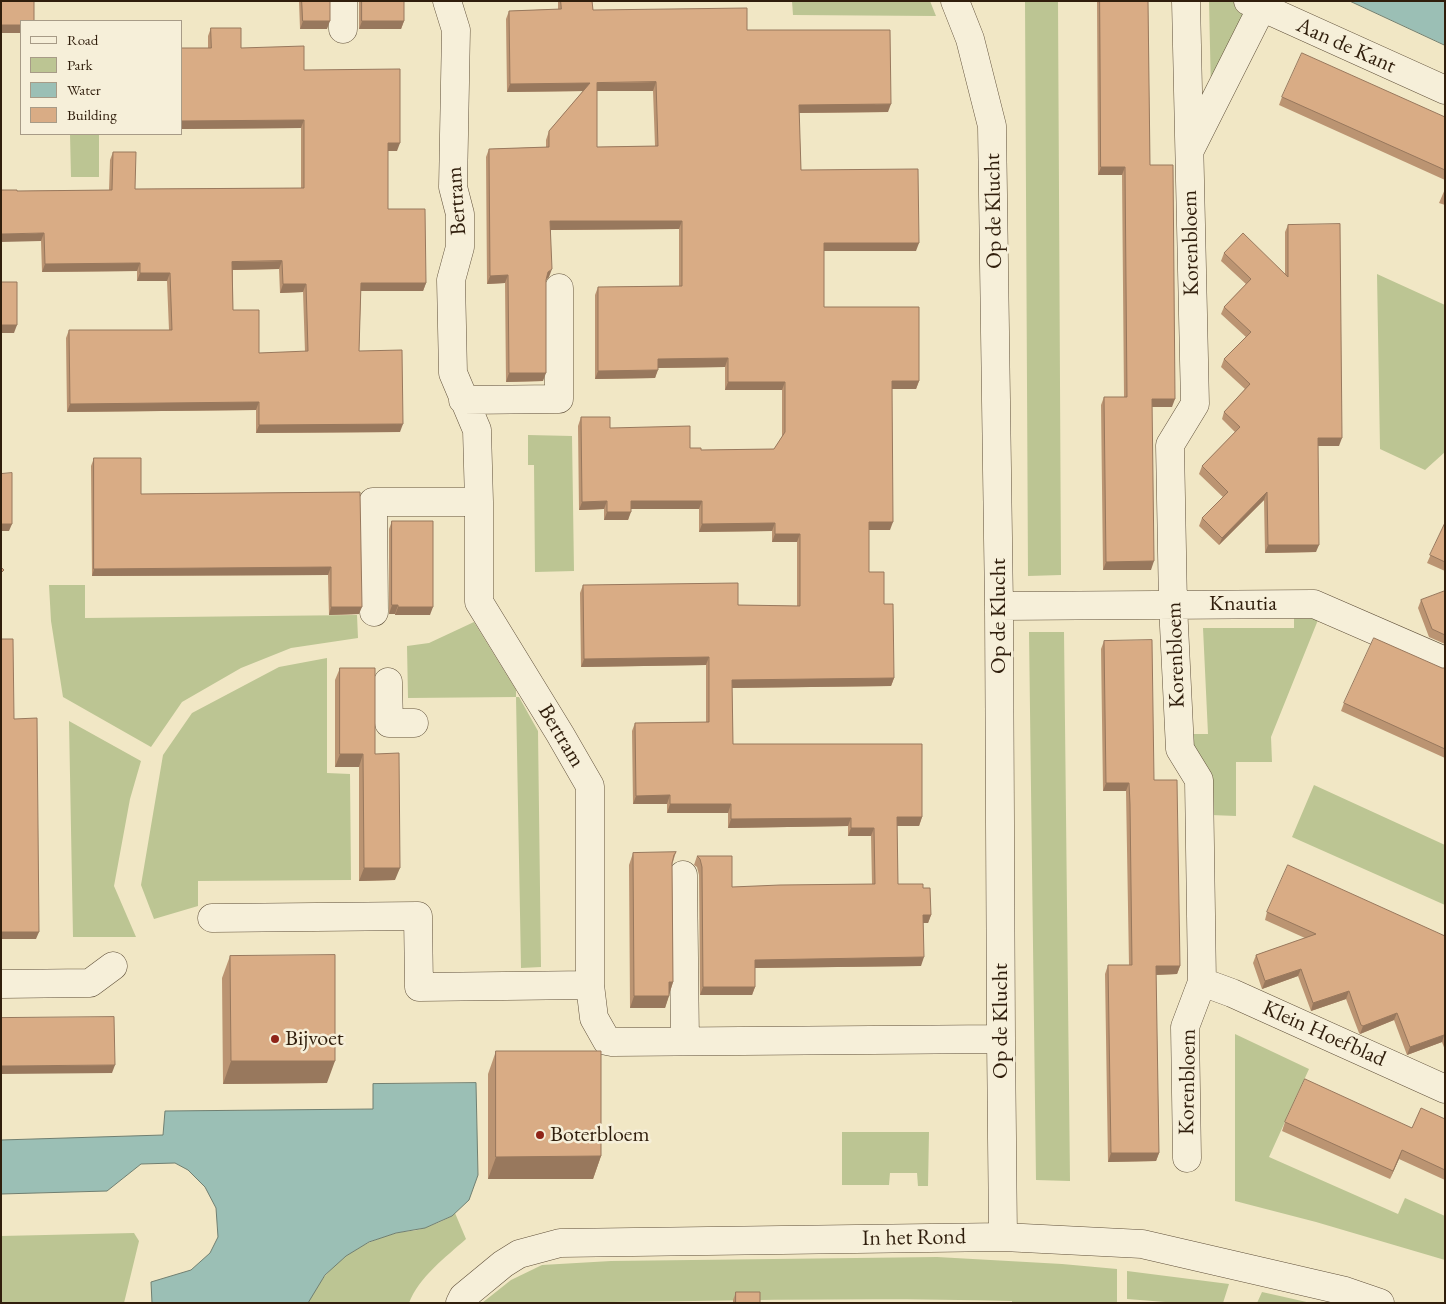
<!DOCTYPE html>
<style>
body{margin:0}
#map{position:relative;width:1446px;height:1304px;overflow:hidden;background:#f1e7c5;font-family:"EB Garamond",serif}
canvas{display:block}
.frame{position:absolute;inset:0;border:2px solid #301e0c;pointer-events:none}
.legend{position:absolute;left:20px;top:20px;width:162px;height:115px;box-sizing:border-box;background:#f6efd9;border:1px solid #a79b87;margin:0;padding:6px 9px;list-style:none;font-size:15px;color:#301e0c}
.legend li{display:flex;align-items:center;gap:10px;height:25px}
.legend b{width:25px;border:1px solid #a79b87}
</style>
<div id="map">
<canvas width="1446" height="1304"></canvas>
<div class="frame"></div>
<ul class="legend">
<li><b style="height:6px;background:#f6efd9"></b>Road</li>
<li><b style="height:14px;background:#bcc593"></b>Park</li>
<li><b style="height:14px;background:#9bbfb5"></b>Water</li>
<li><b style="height:14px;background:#d9ac85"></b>Building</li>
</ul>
</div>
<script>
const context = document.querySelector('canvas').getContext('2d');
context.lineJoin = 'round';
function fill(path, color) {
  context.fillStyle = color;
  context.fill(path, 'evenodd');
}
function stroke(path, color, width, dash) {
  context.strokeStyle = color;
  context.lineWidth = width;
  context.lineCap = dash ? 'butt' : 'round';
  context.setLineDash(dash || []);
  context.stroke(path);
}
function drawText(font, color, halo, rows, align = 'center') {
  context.font = font + ' "EB Garamond",serif';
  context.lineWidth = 5;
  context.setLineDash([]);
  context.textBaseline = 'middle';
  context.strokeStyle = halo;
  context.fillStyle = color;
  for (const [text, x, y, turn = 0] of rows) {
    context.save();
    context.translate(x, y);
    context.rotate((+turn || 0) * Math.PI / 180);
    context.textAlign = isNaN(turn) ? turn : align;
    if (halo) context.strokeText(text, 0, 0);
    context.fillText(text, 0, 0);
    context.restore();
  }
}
fill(new Path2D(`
 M792 1H930L936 16 793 15Z
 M1025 1H1058L1061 575 1028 576Z
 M1209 1H1234L1248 9 1211 92Z
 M70 134H99V177H71Z
 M1377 274 1445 305V452L1425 470 1380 449Z
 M528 435 572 436 574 571 535 572 534 465H528Z
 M49 585H85V618L357 615 358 638 291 648 241 668 182 702 151 747 63 697 51 621Z
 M1294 610H1322L1271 737 1272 762H1236V816L1211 815 1191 742V734H1208L1203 628H1294Z
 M474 622 516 690V697H519L538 731 541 967 521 968 516 697 408 698 407 646 429 643Z
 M1029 632H1064L1070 1181 1036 1180Z
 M327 658V773L350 774 351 880 198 881V906L154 919 141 885 163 755 192 713 279 667Z
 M69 721 141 761 130 799 114 886 136 937H73Z
 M1314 785 1445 845V905L1292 837Z
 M1235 1034 1309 1069 1269 1157 1398 1214 1405 1198 1445 1216V1260L1316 1222 1235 1201Z
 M842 1132H929L928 1186H918L917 1173H890L889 1185H842Z
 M455 1213 466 1239C446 1257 419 1277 409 1303H308C326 1265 357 1243 397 1233 407 1231 418 1231 427 1227 436 1224 444 1220 452 1216Z
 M134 1233 139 1241 124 1303H1V1236Z
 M937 1257 1062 1264 1117 1269V1303H1012V1301C835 1296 659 1303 482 1303L511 1280 542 1265 611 1261Z
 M1127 1271 1229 1284 1223 1303H1178L1127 1299Z
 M1262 1292 1311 1303H1257Z`), '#bcc593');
const water = new Path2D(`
 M1350 1H1445V45Z
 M476 1083 478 1175 469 1200 452 1216 425 1228 396 1233 369 1242 346 1256 325 1275 308 1303H152L151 1282 191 1270 210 1253 218 1237 216 1208 205 1187 188 1170 175 1163 141 1164 107 1191 1 1194V1140L163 1135 165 1111 373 1109V1084Z`);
fill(water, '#9bbfb5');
stroke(water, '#707f71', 1);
const minor = new Path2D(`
 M343 1V29
 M447 1 456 30 453 187 460 214V247L451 280 453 373 477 430 479 502V602L560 734 590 786V985L594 1018 607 1041 612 1042 1001 1039
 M955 1 970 39 992 126 999 606 1001 1039 1003 1237
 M1186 1 1195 404 1170 445 1173 605 1180 749 1199 780 1202 982 1185 1027 1187 1158
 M1248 1 1445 90
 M1191 148 1262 7
 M463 400 559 399V288
 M999 606 1314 604 1445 661
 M374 612 373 502H479
 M388 682 389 723H414
 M683 875 685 1041
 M212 918 418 916 419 987 590 985
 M1202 982 1232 993 1445 1089
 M1 984 90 983 113 966
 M460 1303 463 1297 503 1264 519 1254 560 1243 1003 1237 1142 1244 1345 1291 1380 1303`);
stroke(minor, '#60503a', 29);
stroke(minor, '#f6efd9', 28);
fill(new Path2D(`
 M299 1H330L327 29H300Z
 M359 1H404V21L401 29H359Z
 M558 1H592L593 10 747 30 888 112 799 113 801 170 916 251H824V307L919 381 916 389H892L890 530H869V572L884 604 894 678 891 686 732 688 733 744 922 817 919 826H897L898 884 923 888 931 915 928 923H923L921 966 755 968V987L752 995H700L699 875 697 867 694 865 697 856 732 887 872 884 871 836H848V826L728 828V813H667V804H633L632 731 635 723 706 722V665L581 667 580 593 583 585 738 605 797 606V542H772V531L699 532V509H631L628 520H604V509L579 510 578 426 581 417 610 428 690 448 701 450 774 449 782 437V390H725V367L658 368 655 378 595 379V295L598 287 679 286V229L551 230 549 277 546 280 543 381 506 382 505 283 487 284 486 157 489 149 546 147V140L549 131 583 91 507 92 506 19 509 11 558 9ZM597 91H653L655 146 597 147Z
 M1097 1H1148L1150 165 1172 407H1152L1151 570H1103L1101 405 1104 397H1124L1122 175H1098Z
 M211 28 241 48 304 70 397 151H388V209L426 283 423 291H361L359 351 400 432 256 433V410L67 412 66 338 69 330H169L167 281H137V271L42 272 41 241 17 191 109 190 110 160 113 152 135 189 301 188V128L181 129V48H208V36ZM279 269 280 293 303 292 305 352 259 353 233 310V270Z
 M1282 97 1445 117V180L1279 105Z
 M1445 189V205L1439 203Z
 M1288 225 1339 446H1318L1316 552 1265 553 1264 500 1219 545 1199 526 1202 518 1223 497 1199 474 1202 466 1235 432 1222 419 1224 412 1245 389 1221 367 1224 359 1246 337 1221 314 1224 307 1246 284 1221 261 1224 253 1285 274V232Z
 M94 458 141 494 360 492 359 614 329 615 328 575 92 576 91 466Z
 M392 521 430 615H395V614H389V529Z
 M1445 523V571L1427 563Z
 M1445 591V644L1429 637 1418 608 1421 600Z
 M1104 641 1154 780 1180 966 1177 974 1156 975 1159 1153 1156 1161 1108 1162 1105 974 1108 965H1129L1126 791H1103L1101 649Z
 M340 668 375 754 395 880 359 881V767H335V680Z
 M1442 668H1445V758L1341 711 1344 703Z
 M676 852 672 865 673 982 665 1008H630L629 865 633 853Z
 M1267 912 1445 936V1050L1442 1042 1407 1055 1394 1020 1360 1034 1359 1033 1346 999 1311 1011 1298 976 1262 989 1253 963 1256 955 1305 938 1265 920Z
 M230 956 327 1083 223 1084 222 978Z
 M496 1051 601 1156 593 1179H488V1074Z
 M1445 1119V1180L1399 1159 1390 1179 1282 1131 1285 1122 1412 1128Z
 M736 1292 760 1303H733V1300Z`), '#bb9472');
fill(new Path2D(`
 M303 21H330L327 29H300Z
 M362 21H404L401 29H359Z
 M1 25H21V33H1Z
 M656 82 653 91H594L597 83Z
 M590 83 587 91 507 92 510 84Z
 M891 104 888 112 796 113 799 105Z
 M304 120 301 128 181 129V121Z
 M388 143H400L397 151H385Z
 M1101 167H1125L1122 175H1098Z
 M550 221H682L679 229 547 230Z
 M44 233 41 241 1 242V234Z
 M824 243H919L916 251H821Z
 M282 261 279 269 229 270 232 262Z
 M140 263 137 271 42 272 45 264Z
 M552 269 549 277 545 281 548 272Z
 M140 273H170L167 281H137Z
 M508 275 505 283 487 284 490 276Z
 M361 283H426L423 291H358Z
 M283 284H306L303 292 280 293Z
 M1 325H17L14 333H1Z
 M728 358 725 367 655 368 658 359Z
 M658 370 655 378 595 379 598 371Z
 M509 373H546L543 381 506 382Z
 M892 381H919L916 389H889Z
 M728 382H785L782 390H725Z
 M1152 399H1175L1172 407H1149Z
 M259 402 256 410 67 412 70 404Z
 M403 424 400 432 256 433 259 425Z
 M1318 438H1342L1339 446H1315Z
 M1267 492 1264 500 1219 545 1222 538Z
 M607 501 604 509 579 510 582 502Z
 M631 501H702L699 509H628Z
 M607 512H631L628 520H604Z
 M869 522H893L890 530H866Z
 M775 523 772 531 699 532 702 524Z
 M1 524H12L9 531H1Z
 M775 534H800L797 542H772Z
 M1268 545H1319L1316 552 1265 553Z
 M1154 561 1151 570H1103L1106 562Z
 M331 567 328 575 92 576 94 569Z
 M392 605H398L395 614H389Z
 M331 607H362L359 614 329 615Z
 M398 607H433L430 615H395Z
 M709 657 706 665 581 667 584 659Z
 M894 678 891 686 729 688 732 680Z
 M340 754H363L359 767H335Z
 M1106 783H1129L1126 791H1103Z
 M670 795 667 804H633L636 796Z
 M670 804H731L728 813H667Z
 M897 817H922L919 826H894Z
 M851 818 848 826 728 828 731 819Z
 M851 828H874L871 836H848Z
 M364 868H400L395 880 359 881Z
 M923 915H931L928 923H920Z
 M1 932H39L36 939H1Z
 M924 957 921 966 752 968 755 960Z
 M1156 966H1180L1177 974 1153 975Z
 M1301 969 1298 976 1262 989 1265 981Z
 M669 982H673L669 995Z
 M703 987H755L752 995H700Z
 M1349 991 1346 999 1311 1011 1313 1003Z
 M634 996H669L665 1008H630Z
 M1397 1013 1394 1020 1360 1034 1363 1026Z
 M1444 1035 1442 1042 1407 1055 1410 1047Z
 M231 1061H335L327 1083 223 1084Z
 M115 1065 112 1073 1 1074V1066Z
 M1402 1150 1399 1159 1390 1179 1393 1171Z
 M1111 1153H1159L1156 1161 1108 1162Z
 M601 1156 593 1179H488L496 1157Z`), '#98785d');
const building = new Path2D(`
 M1 1H34V21H21V25H1Z
 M302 1H330V21H303Z
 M362 1H404V21H362Z
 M561 1H592L593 10 747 8V30H890L891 104 799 105 801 170 918 169 919 243H824V307H919V381H892L893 522H869V572H884V604H893L894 678 732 680 733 744H922V817H897L898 884H923V888H930L931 915H923L924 957 755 960V987H703L702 867 700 859 697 856H732V887L780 885 875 884 874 828H851V818L731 819V804H670V795L636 796 635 723 709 722V657L584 659 583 585 738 583V605L800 606V534H775V523L702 524V501H631V512H607V501L582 502 581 417H610V428L690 426V448H701V450L774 449 785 432V382H728V358L658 359V370L598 371V287L682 286V221H550L552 269 548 272 546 280V373H509L508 275 490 276 489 149 549 147V131L590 83 510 84 509 11 561 9ZM656 82 658 146 597 147V83Z
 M1100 1H1148L1150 165H1173L1175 399H1152L1154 561 1106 562 1104 397H1127L1125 167H1101Z
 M211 28H241V48L304 46V70L400 69V143H388V209H425L426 283H361L359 351 402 350 403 424 259 425V402L70 404 69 330H172L170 273H140V263L45 264 44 233 1 234V190H17V191L112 190 113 152H136L135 189 304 188V120L181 121V48H211ZM282 261 283 284H306L308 351 259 353V310H233L232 262Z
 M1302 53 1445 117V170L1282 97Z
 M1340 224 1342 438H1318L1319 545H1268L1267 492 1222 538 1202 518 1228 492 1202 466 1240 427 1224 412 1250 384 1224 359 1251 332 1224 307 1251 279 1224 253 1243 233 1288 277V225Z
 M1 282H17V325H1Z
 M94 458H141V494L360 492 362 607H331V567L94 569Z
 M12 473V524H1V474Z
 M392 521H433V607H398V605H392Z
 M1445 523V562L1430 555Z
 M1 567 4 570 1 573Z
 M1445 591V635L1432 629 1421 600Z
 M1374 638 1442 668H1445V749L1344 703Z
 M1 639H13L14 719 37 718 39 932H1Z
 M1152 640 1154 780H1177L1180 966H1156L1159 1153H1111L1108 965H1132L1130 804 1129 783H1106L1104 641Z
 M340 668H375V754L399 753 400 868H364L363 754H340Z
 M676 852 674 855 672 863 673 982H669V996H634L633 853Z
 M1288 865 1445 936V1036L1444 1035 1410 1047 1397 1013 1363 1026 1361 1025 1349 991 1313 1003 1301 969 1265 981 1256 955 1316 934 1267 912Z
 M335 955V1061H231L230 956Z
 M114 1017 115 1065 1 1066V1018Z
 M496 1051H601V1156L496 1157Z
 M1305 1079 1412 1128 1421 1108 1445 1119V1170L1402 1150 1393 1171 1285 1122Z
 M736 1292H760V1303H736Z`);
fill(building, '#d9ac85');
stroke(building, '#98785d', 1);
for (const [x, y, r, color] of [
 [275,1039,5,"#8f2418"],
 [540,1135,5,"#8f2418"]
]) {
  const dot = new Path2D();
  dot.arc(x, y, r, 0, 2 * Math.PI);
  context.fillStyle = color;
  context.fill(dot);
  stroke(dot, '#f6efd9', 2);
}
drawText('22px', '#301e0c', '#f6efd9', [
 ["Aan de Kant",1346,46,24],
 ["Bertram",457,201,-94],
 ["Op de Klucht",994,211,-91],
 ["Korenbloem",1191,243,-91],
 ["Knautia",1243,604],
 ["Op de Klucht",999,616,-90],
 ["Korenbloem",1176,655,-92],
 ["Bertram",561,736,59],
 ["Op de Klucht",1001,1021,-90],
 ["Klein Hoefblad",1324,1034,24],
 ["Korenbloem",1188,1082,-89],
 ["In het Rond",914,1238,-1]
]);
drawText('22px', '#301e0c', '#f6efd9', [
 ["Bijvoet",285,1039],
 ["Boterbloem",550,1135]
], 'left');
</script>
